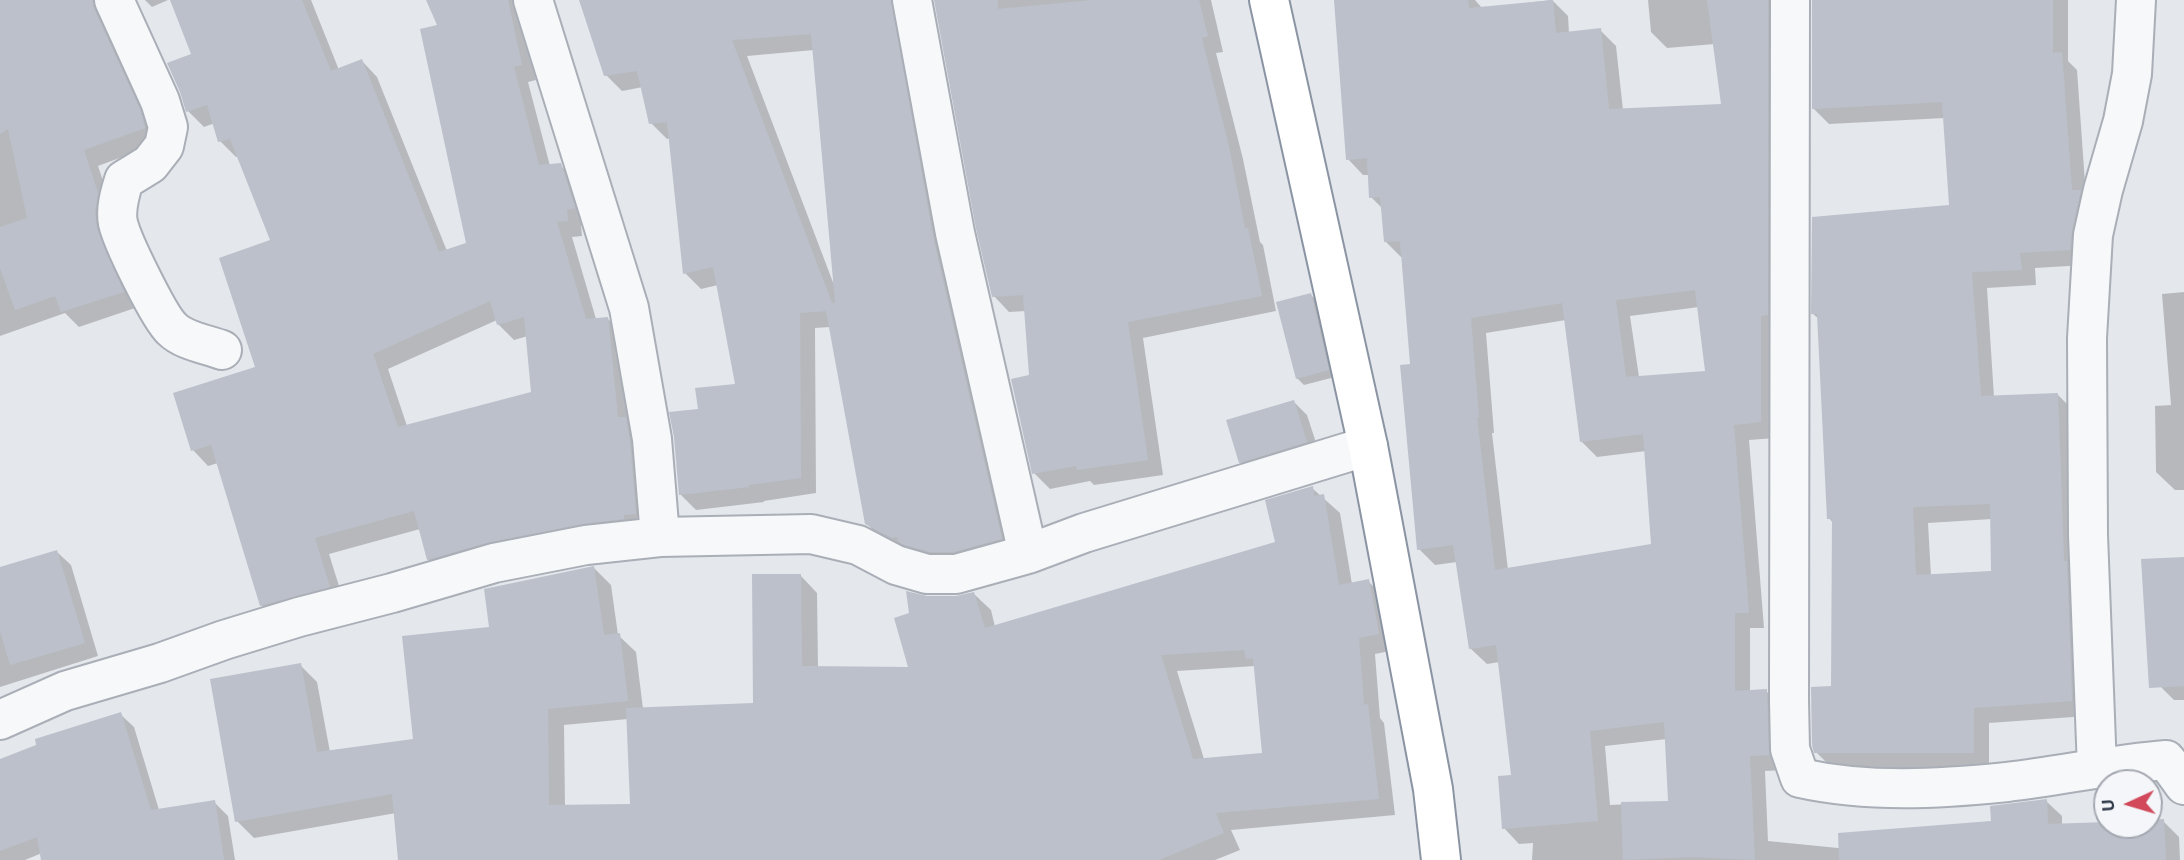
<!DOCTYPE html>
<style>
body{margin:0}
#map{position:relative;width:2184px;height:860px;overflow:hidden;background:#e4e7ec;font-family:"Alegreya Sans",sans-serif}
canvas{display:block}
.north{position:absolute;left:2093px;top:769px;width:70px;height:70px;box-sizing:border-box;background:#f4f6f9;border:2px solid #a4a8b1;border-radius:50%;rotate:266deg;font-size:19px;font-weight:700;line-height:28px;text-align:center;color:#2b3445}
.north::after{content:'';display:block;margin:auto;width:24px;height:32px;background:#d1495b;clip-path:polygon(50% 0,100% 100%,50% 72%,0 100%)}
</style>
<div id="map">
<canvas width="2184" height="860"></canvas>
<div class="north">U</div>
</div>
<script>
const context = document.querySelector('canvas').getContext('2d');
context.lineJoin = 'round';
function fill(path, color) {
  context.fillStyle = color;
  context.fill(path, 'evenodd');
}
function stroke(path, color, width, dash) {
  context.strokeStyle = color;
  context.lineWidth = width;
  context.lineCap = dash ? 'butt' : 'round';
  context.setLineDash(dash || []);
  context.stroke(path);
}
fill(new Path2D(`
 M0 0H115L160 143 98 166 113 210 138 307 79 327 65 313 0 336Z
 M145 0H168L152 7Z
 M172 0H311L339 70 362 61 377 77 447 251 468 245 439 26 428 0H518L536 80 528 82 550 166 560 165 576 181 589 223 581 225 582 236 572 237 596 319H608L623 334 651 529 444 575 428 559 420 529 329 554 344 602 277 621 261 605 218 463 208 466 193 450 257 368 273 241 239 156 236 157 220 141 215 123 204 127 188 111 182 91 193 55ZM497 320 498 324 514 340 528 336 533 393 407 426 388 369Z
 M581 0H912L1017 554 947 567 883 540 867 524 830 327 815 328 816 493 764 501V502L696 510 680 494 699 411 737 386 718 285 701 289 685 273 671 138 667 139 651 123 643 87 622 91 606 75ZM814 50 834 285 747 56Z
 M936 0H1211L1223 52 1216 53 1243 159 1260 242 1263 245 1276 311 1143 338 1163 475 1094 485 1090 481 1050 489 1034 473 1031 377 1026 311 1009 312 994 296Z
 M1335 0H1475L1482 8 1552 0 1568 16 1569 33 1600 30 1616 46 1623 110 1723 106 1715 44 1667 48 1651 32 1648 0H1791L1776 438 1749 440 1764 628H1750V692L1766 691 1782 707 1784 770 1765 771 1768 841 1898 854 1993 822 2046 801 2062 816V825L2107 823V825H2149V822L2163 821 2179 837 2180 860H1532L1533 843 1519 844 1504 828 1513 777 1500 662 1487 664 1471 649 1457 562 1435 565 1419 549 1412 366 1403 257H1401L1385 241 1383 209 1371 197 1369 175H1363L1348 159ZM1699 307 1707 372 1639 377 1630 316ZM1566 320 1581 441 1597 457 1646 451 1653 546 1508 570 1492 433H1494L1486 333ZM1667 739 1670 802 1610 805 1605 746Z
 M1814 0H2068V61L2077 70 2086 197 2085 265 2035 268 2036 285 1987 288 1994 397 2058 395 2074 411 2087 716 1989 723V768H1832L1816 752 1833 687V523L1829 518 1819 319 1813 314 1951 206 1945 118 1829 124 1813 108ZM1992 519 1993 572 1931 576 1928 523Z
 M2184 292V490H2175L2156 472 2155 406 2171 405 2162 294Z
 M1311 295 1318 302 1335 377 1304 385 1297 378Z
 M1294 402 1307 415 1320 455 1254 476 1240 462Z
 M1312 488 1340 513 1352 584 1368 581 1385 598 1395 650 1375 654 1380 718 1384 723 1395 815 1231 830 1240 850 1215 860H400L396 813 254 838 237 821 300 665 317 682 330 752 415 741 491 628 594 568 611 585 618 635 636 652 643 709 755 705 801 576 817 593 818 668H910L911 615 927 598H957L974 594 991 610 995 627 1277 543ZM1255 666 1264 754 1204 759 1177 671ZM628 719 632 805 565 806 564 725Z
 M57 552 71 565 98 656 0 687V569Z
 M2184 558V700H2174L2160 686Z
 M120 714 134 727 159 810 214 802 228 816 235 860H43L42 853 25 860H0V761Z`), '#0003');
fill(new Path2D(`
 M0 0H92L94 9 140 109 145 128 84 150 98 193 95 213 97 229 124 292 61 312 55 296 15 310 0 268V227L27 218 8 129 0 134Z
 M170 0H302L331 71 362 59 439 252 466 243 420 29 437 25 426 0H508L522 65 514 67 539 165 561 163 575 208 567 210 568 221 557 222 586 319 608 317 618 417H626L630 442 636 514 624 515V519L582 524 490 542 427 560 414 511 315 538 330 587 260 606 211 445 191 451 173 393 255 367 219 258 270 240 230 139 218 142 207 105 186 112 180 92 167 63 191 54ZM490 301 497 325 524 317 531 392 398 427 373 354Z
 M579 0H891L933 237 1002 539 953 552H930L904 545 898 541 897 537 892 538 865 524 826 311 800 313 801 478 749 485V487L679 495 674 437 669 412 698 409 695 388 735 384 713 267 683 274 667 122 649 124 637 71 604 76ZM811 34 835 302 832 303 732 40Z
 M934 0H998V9L1093 0H1199L1208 36 1202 38 1228 142 1245 228H1248L1262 296 1128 322 1148 460 1077 470 1076 466 1032 474 1011 379 1029 375 1023 295 992 297 976 229Z
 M1334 0H1468L1469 8 1553 0 1556 33 1601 28 1609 109 1721 104 1707 0H1768V315L1761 316V422L1734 425 1749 613H1735V691L1767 689 1769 755 1750 756 1755 860 1692 857 1623 860 1621 802 1668 801 1664 722 1590 731 1598 821 1502 829 1498 776 1511 775 1496 645 1469 649 1453 545 1417 550 1400 365 1410 364 1400 241 1384 242 1380 197 1369 198 1367 158 1346 160ZM1695 290 1705 371 1626 377 1616 300ZM1562 303 1580 442 1643 434 1651 544 1495 570 1477 418 1479 417 1471 318Z
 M1812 0H2053V53L2062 52 2072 190H2081L2072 230 2070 250 2020 253 2022 270 1972 272 1981 396 2058 393 2064 561H2067L2072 701 1974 708V753H1814L1812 745 1811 687 1831 686 1832 519H1827L1817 314H1811L1812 217 1949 205 1942 102 1812 109ZM1990 504 1991 571 1916 575 1913 507Z
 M1311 293 1329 370 1296 379 1276 302Z
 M1294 400 1307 442 1239 463 1226 420Z
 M1313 486 1314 496 1324 494 1339 585 1369 579 1379 634 1359 638 1364 705 1368 704 1379 799 1216 813 1224 833 1159 860H398L392 794 235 822 210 679 301 663 317 752 413 739 402 636 489 627 484 589 594 566 604 635 620 633 628 701 548 709 549 805 630 804 626 708 753 703 752 574H801L802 666 908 667 894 618 909 613 906 591 927 596H956L974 592 985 628 1275 542 1265 500ZM1244 650 1246 659 1253 658 1262 753 1193 759 1161 655Z
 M57 550 85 643 10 665 0 631V567Z
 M2184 557V686L2149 688 2141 559Z
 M121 712 151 810 215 800 224 860H41L37 837 0 851V759L36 745 35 739Z
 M2047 799 2048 824 2107 822V825H2149V820L2164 819 2166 860H1839L1838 833 1991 821 1990 806Z`), '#bbc0ca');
const minor = new Path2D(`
 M114 0 160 101 168 127 164 146 150 164 124 180C120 193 115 209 118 223 122 241 159 317 172 329 184 341 206 344 222 350
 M533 0 629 308 652 439 660 537
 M912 0 955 233 1028 554
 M1790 0 1789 700 1790 749 1800 778C1868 793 1939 789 2007 782 2060 776 2113 764 2166 760L2184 785
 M0 720 65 691 160 663 224 640 299 617 392 593 494 563 586 545 660 537 811 534 858 545 896 565 927 574H956L1028 554 1084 533 1368 446
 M2097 769 2088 535 2087 338 2093 235 2103 190 2123 121 2132 74 2136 0`);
const highway = new Path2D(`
 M1269 0 1368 446 1433 789 1441 860`);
stroke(minor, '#a9aeb7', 42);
stroke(highway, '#8b94a3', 42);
stroke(minor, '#f7f8fa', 38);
stroke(highway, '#fff', 38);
</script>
